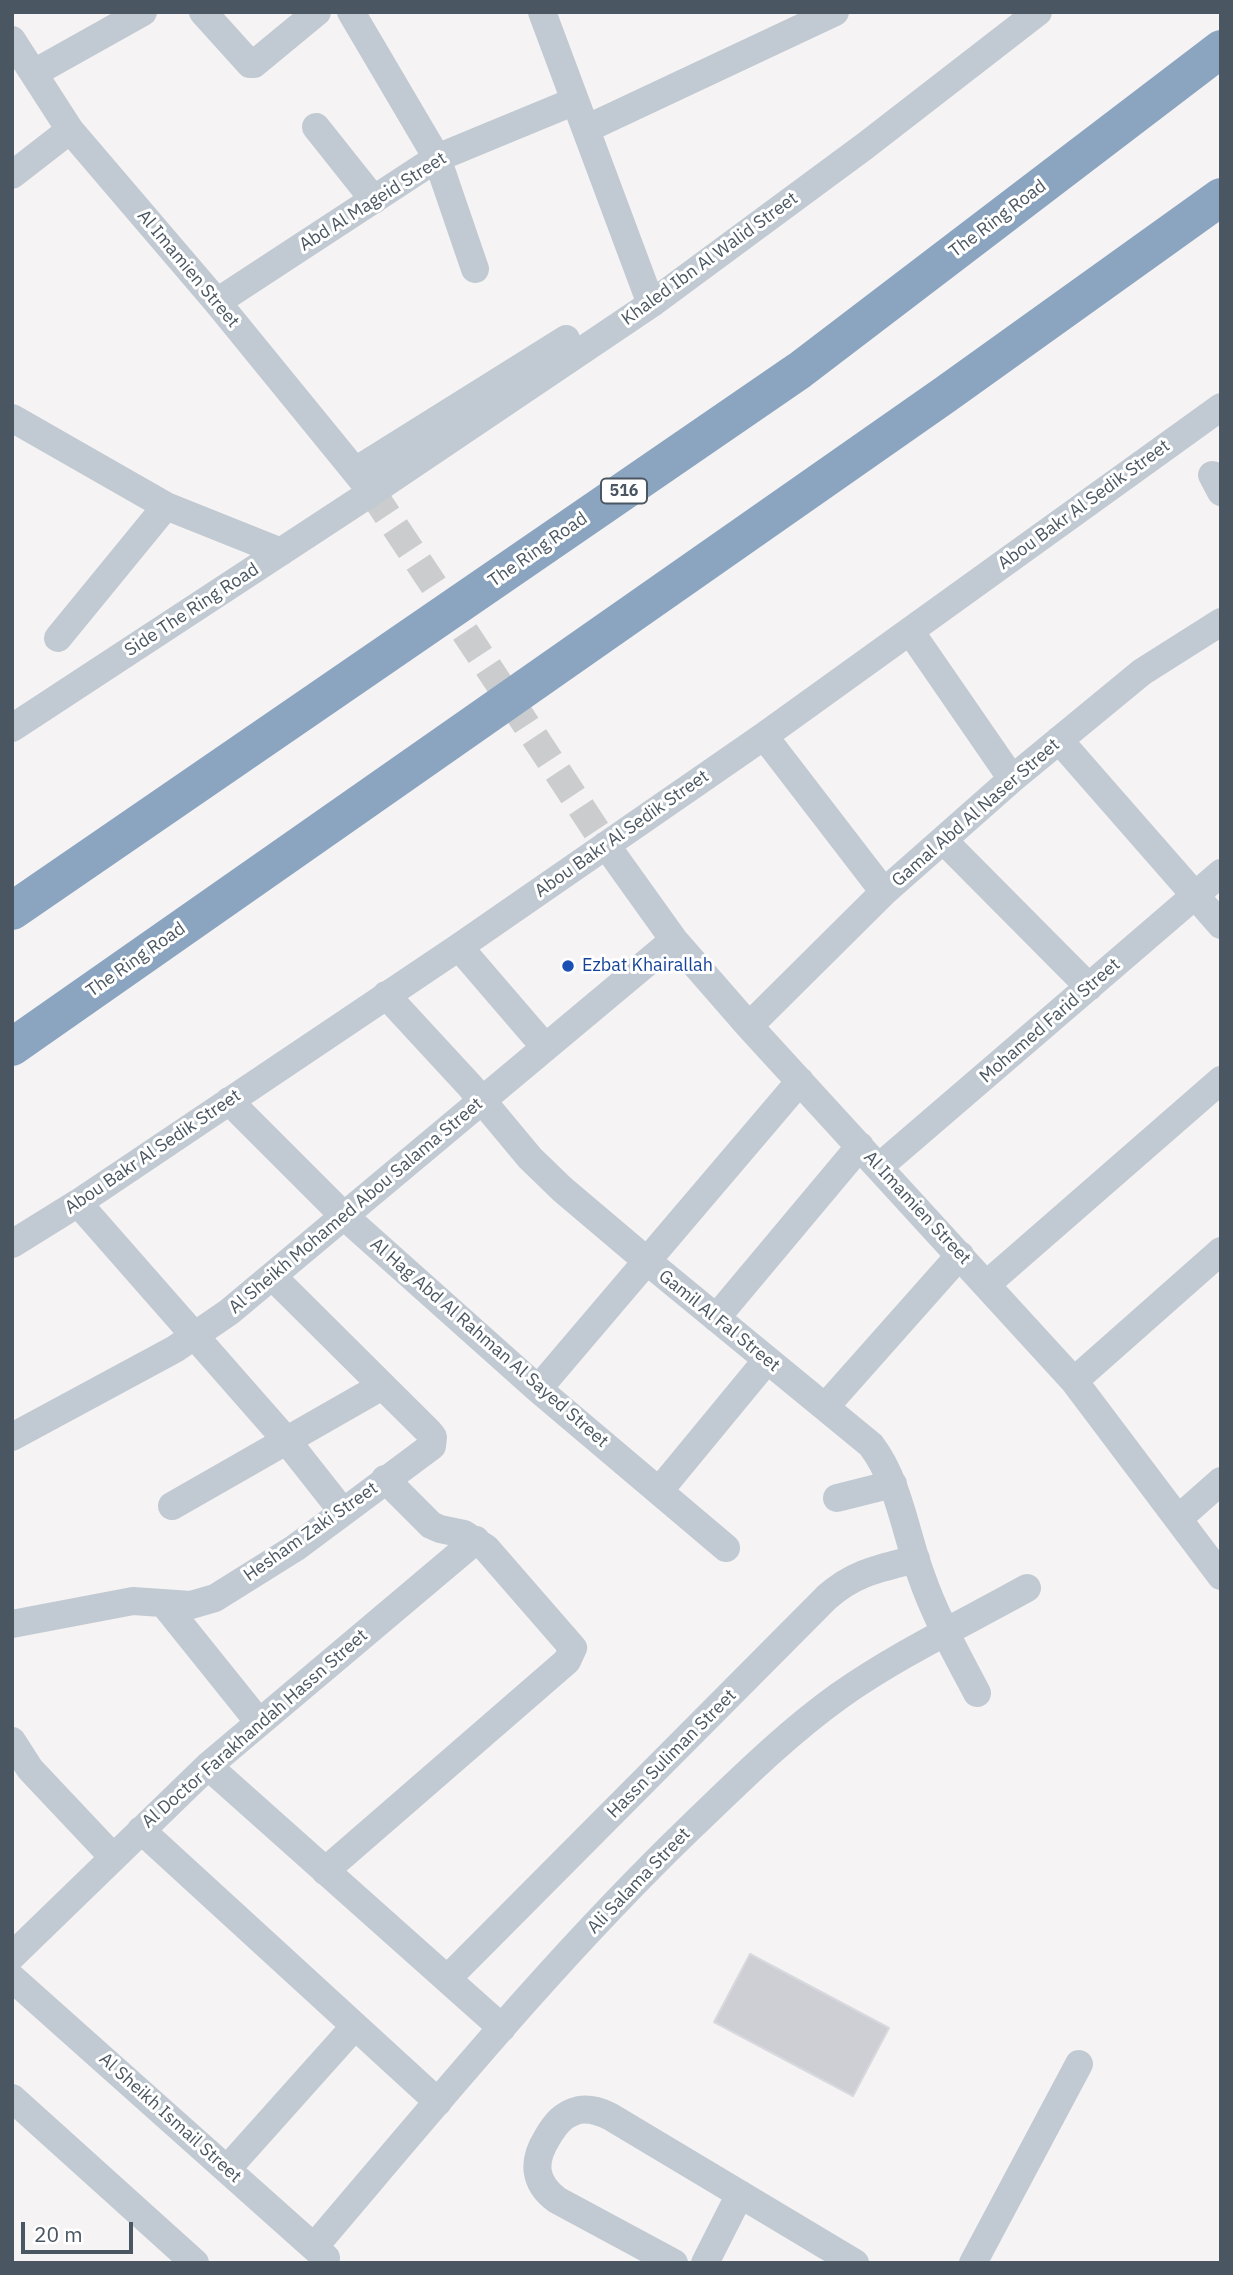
<!DOCTYPE html>
<style>
body{margin:0}
#map{position:relative;width:1233px;height:2275px;overflow:hidden;background:#f5f3f3;font-family:"IBM Plex Sans",sans-serif}
canvas{display:block}
.frame{position:absolute;inset:0;border:14px solid #4a5661;pointer-events:none}
.scale{position:absolute;left:21px;top:2222px;width:112px;height:32px;box-sizing:border-box;border:4px solid #4a5661;border-top:0;padding-left:9px;font-size:21px;line-height:24px;white-space:nowrap;color:#4a5661;-webkit-text-stroke:5px #fff;paint-order:stroke}
</style>
<div id="map">
<canvas width="1233" height="2275"></canvas>
<div class="frame"></div>
<div class="scale">20 m</div>
</div>
<script>
const context = document.querySelector('canvas').getContext('2d');
context.lineJoin = 'round';
function fill(path, color) {
  context.fillStyle = color;
  context.fill(path, 'evenodd');
}
function stroke(path, color, width, dash) {
  context.strokeStyle = color;
  context.lineWidth = width;
  context.lineCap = dash ? 'butt' : 'round';
  context.setLineDash(dash || []);
  context.stroke(path);
}
function drawText(font, color, halo, rows, align = 'center') {
  context.font = font + ' "IBM Plex Sans",sans-serif';
  context.lineWidth = 6;
  context.setLineDash([]);
  context.textBaseline = 'middle';
  context.strokeStyle = halo;
  context.fillStyle = color;
  for (const [text, x, y, turn = 0] of rows) {
    context.save();
    context.translate(x, y);
    context.rotate((+turn || 0) * Math.PI / 180);
    context.textAlign = isNaN(turn) ? turn : align;
    if (halo) context.strokeText(text, 0, 0);
    context.fillText(text, 0, 0);
    context.restore();
  }
}
const building = new Path2D(`
 M750 1954 889 2028 853 2096 714 2022Z`);
fill(building, '#cdcfd5');
stroke(building, '#d7d9de', 2);
stroke(new Path2D(`
 M372 492 606 845`), '#caccce', 28, [28, 14]);
stroke(new Path2D(`
 M203 12 250 64H254L317 12
 M351 12 437 158 475 269
 M542 12 651 304
 M12 40 70 130 217 302 372 492
 M34 73 143 12
 M316 127 374 200
 M586 129 835 12
 M12 175 70 130
 M217 302 437 158 575 101
 M12 418 166 506 281 552
 M355 471 566 339
 M1212 475 1221 492
 M910 631 1012 779
 M58 638 166 506
 M12 728 372 492 651 304 865 146 1038 12
 M764 736 884 892
 M1059 740 1221 925
 M943 840 1089 987
 M606 845 674 940 749 1026 1074 1381 1221 1576
 M459 947 545 1047
 M386 995 470 1086 530 1158 562 1189 647 1261 871 1445C899 1482 905 1532 921 1575 935 1616 957 1655 977 1693
 M749 1026 884 892 1012 779 1142 672 1221 622
 M229 1101 343 1215 538 1389 726 1548
 M879 1167 1221 873
 M78 1203 287 1441 343 1512
 M12 1244 78 1203 459 947 764 736 1221 407
 M987 1284 1221 1080
 M716 1318 860 1146
 M1074 1381 1221 1251
 M538 1389 800 1081
 M826 1406 960 1255
 M12 1437 175 1349 229 1312 674 940
 M659 1491 767 1360
 M837 1498 893 1484
 M172 1506 382 1386
 M1178 1519 1221 1481
 M164 1604 258 1721
 M12 1624 133 1601 191 1605 215 1598 295 1548 432 1446 433 1437 429 1432 272 1276
 M12 1741 30 1769 113 1857
 M208 1766 502 2028
 M141 1830 438 2102
 M325 1871 567 1661 573 1648 486 1548 464 1534 440 1529 431 1525 385 1479
 M12 1956 208 1766 476 1540
 M12 1978 326 2258
 M447 1979 827 1597C855 1572 881 1568 916 1559
 M12 2098 195 2263
 M228 2168 355 2026
 M314 2247C436 2104 556 1957 692 1826 739 1781 786 1734 839 1696 897 1655 964 1623 1027 1588
 M674 2263 557 2200C534 2183 532 2162 547 2138 555 2124 563 2114 579 2110 591 2108 601 2112 611 2117L855 2263
 M705 2263 740 2194
 M973 2263 1079 2064`), '#c1cad2', 28);
stroke(new Path2D(`
 M12 911 800 370 1221 49
 M12 1047 946 394 1221 197`), '#8ba5c1', 38);
for (const [x, y, r, color] of [
 [568,966,7,"#1a4fb4"]
]) {
  const dot = new Path2D();
  dot.arc(x, y, r, 0, 2 * Math.PI);
  context.fillStyle = color;
  context.fill(dot);
  stroke(dot, '#fff', 2.5);
}
for (const [x, y, w] of [
 [624,491,46]
]) {
  const box = new Path2D();
  box.roundRect(x - w / 2, y - 12.5, w, 25, 5);
  context.fillStyle = '#fff';
  context.fill(box);
  stroke(box, '#4a5661', 2);
}
drawText('bold 16px', '#4a5661', null, [
 ["516",624,491]
]);
drawText('18px', '#4a5661', '#fff', [
 ["Abd Al Mageid Street",373,202,-32],
 ["The Ring Road",998,219,-37],
 ["Khaled Ibn Al Walid Street",710,259,-36],
 ["Al Imamien Street",188,269,50],
 ["Abou Bakr Al Sedik Street",1084,505,-36],
 ["The Ring Road",538,550,-35],
 ["Side The Ring Road",192,610,-33],
 ["Gamal Abd Al Naser Street",976,813,-41],
 ["Abou Bakr Al Sedik Street",622,834,-35],
 ["The Ring Road",136,960,-35],
 ["Mohamed Farid Street",1050,1021,-41],
 ["Abou Bakr Al Sedik Street",153,1152,-34],
 ["Al Sheikh Mohamed Abou Salama Street",356,1206,-40],
 ["Al Imamien Street",917,1208,47],
 ["Gamil Al Fal Street",719,1321,39],
 ["Al Hag Abd Al Rahman Al Sayed Street",489,1343,41],
 ["Hesham Zaki Street",311,1532,-35],
 ["Al Doctor Farakhandah Hassn Street",255,1729,-41],
 ["Hassn Suliman Street",672,1754,-45],
 ["Ali Salama Street",639,1881,-46],
 ["Al Sheikh Ismail Street",170,2118,42]
]);
drawText('18px', '#164399', '#fff', [
 ["Ezbat Khairallah",582,966]
], 'left');
</script>
